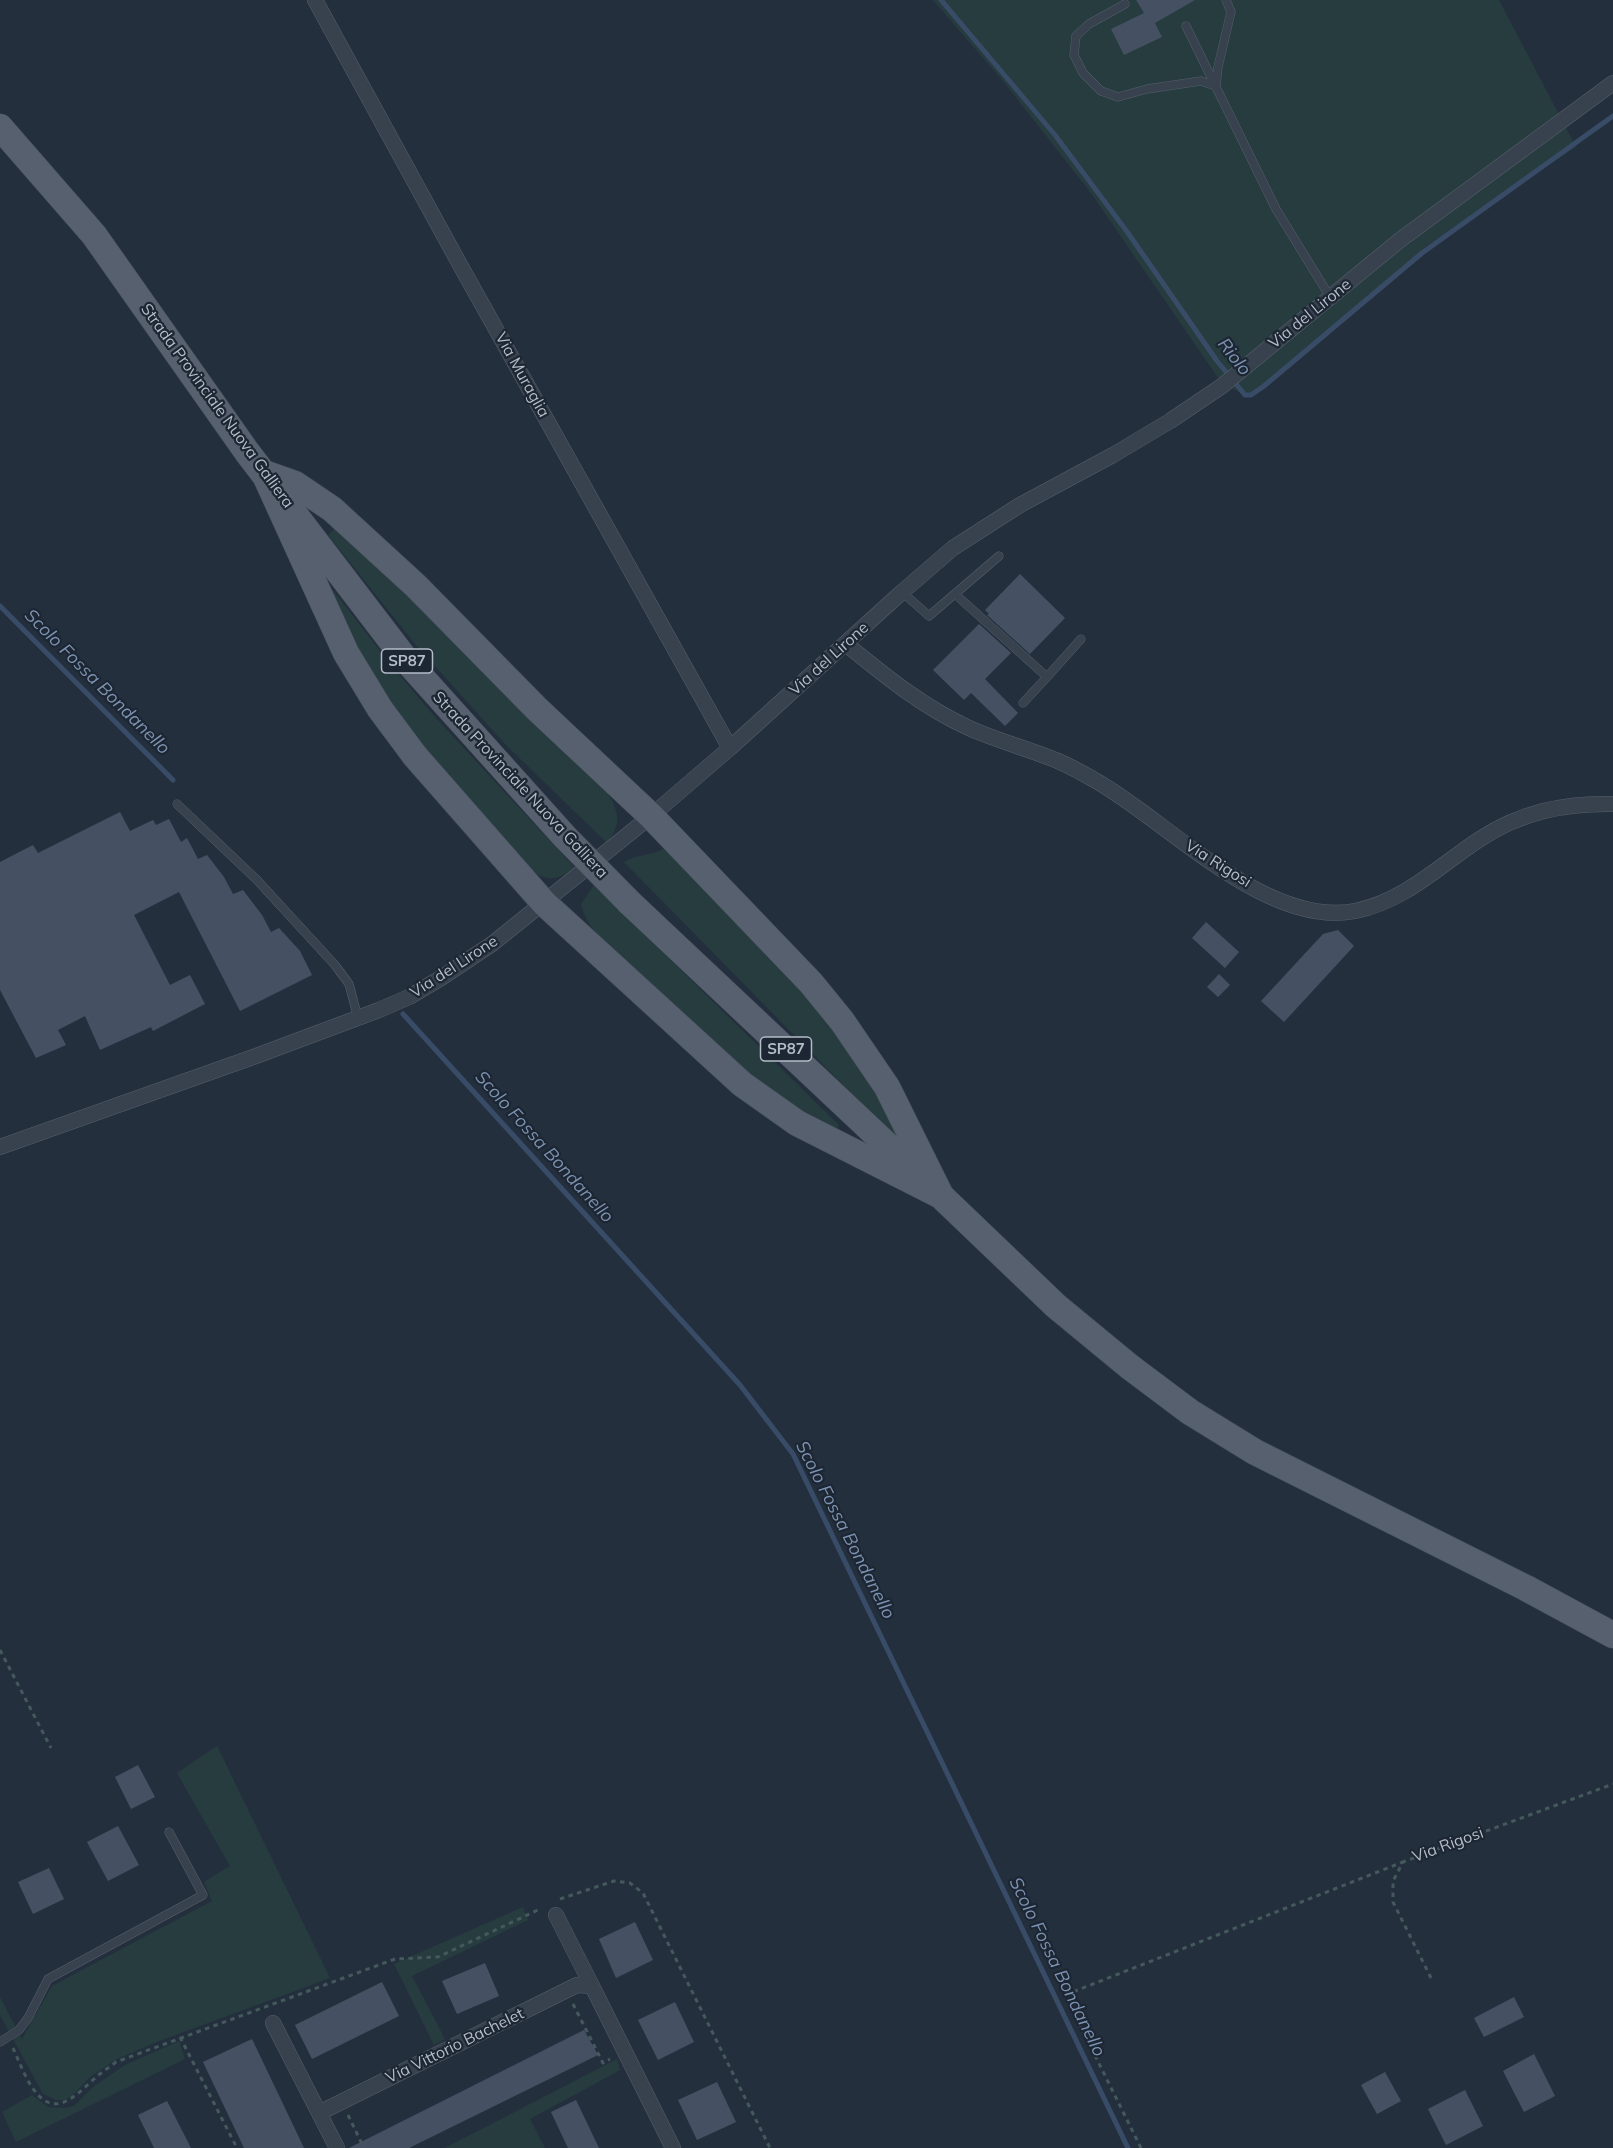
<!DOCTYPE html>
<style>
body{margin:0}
canvas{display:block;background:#242f3e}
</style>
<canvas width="1613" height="2148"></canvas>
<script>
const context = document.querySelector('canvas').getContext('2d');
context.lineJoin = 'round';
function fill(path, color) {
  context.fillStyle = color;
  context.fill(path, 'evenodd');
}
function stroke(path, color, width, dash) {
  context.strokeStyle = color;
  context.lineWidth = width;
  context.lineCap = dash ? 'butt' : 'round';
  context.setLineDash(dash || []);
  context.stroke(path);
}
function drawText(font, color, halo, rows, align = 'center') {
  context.font = font + ' Mulish,sans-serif';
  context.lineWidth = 4.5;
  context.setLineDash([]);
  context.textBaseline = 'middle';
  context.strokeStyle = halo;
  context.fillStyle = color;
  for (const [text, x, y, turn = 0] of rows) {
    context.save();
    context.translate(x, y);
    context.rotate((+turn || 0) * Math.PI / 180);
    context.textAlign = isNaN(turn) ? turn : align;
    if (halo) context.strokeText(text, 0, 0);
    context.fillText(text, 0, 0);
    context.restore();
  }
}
fill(new Path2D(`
 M933 0H1499L1576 147 1428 245 1252 397 1223 385 1091 193 1003 81Z
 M335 528 370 555 607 792C619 812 622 824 607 843L506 745 416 645 328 535Z
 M322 576 391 665 435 717 575 868C555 881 548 882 528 868L375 692Z
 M665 848 801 987 874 1085 903 1146 624 862C637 854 652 856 665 848Z
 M594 885 839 1125 837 1129 832 1132 758 1088 605 943C594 931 585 921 581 904Z
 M217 1746 330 1978 154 2043 117 2059 90 2077 74 2094 65 2100H56L43 2094 0 2015V1997L22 2039 52 1986 212 1901 204 1882 230 1866 177 1773Z
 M523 1907 528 1920 412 1976 445 2039 434 2045 394 1964Z
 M179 2041 185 2059 16 2142 2 2112 32 2095 48 2107 64 2108 74 2106 93 2087 125 2065Z
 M617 2059 620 2070 530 2119 545 2148H445Z`), '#263c3f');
stroke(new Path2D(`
 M941 0 1055 135 1128 233 1217 361 1245 395H1251L1264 386 1422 253 1613 116
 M0 606 173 780
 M403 1014 740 1385 793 1454 1128 2148`), '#394c67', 5);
fill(new Path2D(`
 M1136 0H1195L1155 23 1162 37 1124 55 1111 29 1144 13Z
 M1020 574 1065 618 1030 654 987 615 989 614 985 610Z
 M979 624 1011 653 985 679 1018 713 1005 726 971 693 964 700 933 670Z
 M120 812 130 831 153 820 156 825 169 819 181 842 187 838 198 859 207 855 224 877 233 894 243 890 262 915 271 932 279 928 300 951 312 975 240 1011 179 892 134 915 170 985 190 975 205 1004 153 1031 151 1027 100 1050 85 1016 58 1030 66 1045 36 1058 0 990V862L33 845 38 853Z
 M1206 922 1239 952 1225 968 1192 938Z
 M1338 930 1354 946 1284 1022 1261 1001 1323 934Z
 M1219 974 1230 985 1218 997 1207 987Z
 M138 1765 155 1797 131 1809 115 1777Z
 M118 1826 139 1865 108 1881 87 1842Z
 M49 1868 64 1899 33 1914 18 1882Z
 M635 1922 653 1960 616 1978 599 1939Z
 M485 1963 499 1996 457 2014 442 1981Z
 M382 1982 399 2016 312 2059 295 2025Z
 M1514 1997 1524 2017 1484 2037 1474 2018Z
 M675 2002 694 2042 658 2060 638 2020Z
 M584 2030 598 2055 409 2148H349Z
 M252 2039 304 2148H244L203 2062Z
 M1534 2054 1555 2096 1524 2112 1503 2071Z
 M1385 2072 1401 2101 1377 2114 1361 2085Z
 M717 2082 736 2122 697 2140 678 2100Z
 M1465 2090 1483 2126 1446 2145 1428 2109Z
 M576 2100 599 2148H568L551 2112Z
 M167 2101 191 2148H154L138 2115Z`), '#455162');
const lane = new Path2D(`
 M1125 4 1089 24 1076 36 1074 55 1083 73 1101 91 1118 97 1147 89 1201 81 1216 86 1218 67 1231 12 1226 0
 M1186 26 1276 209 1330 297
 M902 592 929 616 999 556
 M955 594 1047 677 1081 639
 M1023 703 1047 677
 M177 804 257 880 335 965 349 984 358 1018
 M0 2042 19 2030 28 2018 48 1979 203 1895 169 1832`);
const street = new Path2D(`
 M315 0 459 263 730 748
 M846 644C885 676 923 707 969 728 998 741 1029 749 1058 761 1072 767 1086 775 1098 782 1169 823 1267 928 1355 911 1405 901 1440 865 1480 839 1521 812 1564 803 1613 804
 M0 1147 256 1056 379 1010 409 997 441 978 492 944 651 816 730 748 902 592 953 548 1020 505 1113 455 1170 421 1222 386 1400 240 1613 83
 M556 1915 592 1986
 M273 2023 337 2148
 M319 2113 577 1985 592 1986 673 2148`);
const primary = new Path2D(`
 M0 127 94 235 247 452 406 660 565 837
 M264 473 346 653 380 709 415 756 544 903 742 1084 797 1123 941 1196 1056 1306 1130 1367 1190 1412 1255 1452 1526 1588 1613 1635
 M264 473 295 484 332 509 416 586 537 709 651 816 811 983 842 1021 887 1087 941 1196
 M630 903 921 1177`);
stroke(lane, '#565f6c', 9);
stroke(street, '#565f6c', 16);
stroke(primary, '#414a57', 27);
stroke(new Path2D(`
 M0 1650 51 1748
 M560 1899 614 1881 630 1883 643 1893 770 2148
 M1431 1978 1393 1902V1881L1403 1862 1613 1784
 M573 2004 603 2063 610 2059
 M180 2037 237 2148
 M13 2048C19 2061 25 2078 34 2090 55 2119 75 2096 94 2079 101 2072 109 2068 116 2062L395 1959 438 1957 540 1909
 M348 2115 364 2148
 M1141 2148 1065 1995 1403 1862`), '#44595c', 3, [4.5, 4.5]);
stroke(lane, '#38414e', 8);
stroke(street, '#38414e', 15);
stroke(primary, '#56606e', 26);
const primaryBridge = new Path2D(`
 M565 837 630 903`);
stroke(primaryBridge, '#414a57', 27, []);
stroke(primaryBridge, '#56606e', 26);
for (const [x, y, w] of [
 [407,661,51],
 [786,1049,51]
]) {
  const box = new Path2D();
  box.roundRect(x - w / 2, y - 12, w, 24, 4.5);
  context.fillStyle = '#1d2633';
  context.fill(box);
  stroke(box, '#b4bcc9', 1.5);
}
drawText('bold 15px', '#b4bcc9', null, [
 ["SP87",407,661],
 ["SP87",786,1049]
]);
drawText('16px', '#b4bcc9', '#1d2633', [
 ["Via del Lirone",1310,314,-39],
 ["Via Muraglia",522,375,61],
 ["Strada Provinciale Nuova Galliera",217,406,54],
 ["Via del Lirone",829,659,-42],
 ["Strada Provinciale Nuova Galliera",520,785,47],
 ["Via Rigosi",1218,864,32],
 ["Via del Lirone",454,967,-33],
 ["Via Rigosi",1448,1845,-20],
 ["Via Vittorio Bachelet",455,2046,-26]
]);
drawText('italic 18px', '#7c92b1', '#1d2633', [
 ["Riolo",1234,357,52],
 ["Scolo Fossa Bondanello",97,682,45],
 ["Scolo Fossa Bondanello",544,1147,48],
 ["Scolo Fossa Bondanello",845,1530,63],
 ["Scolo Fossa Bondanello",1057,1967,64]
]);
</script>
